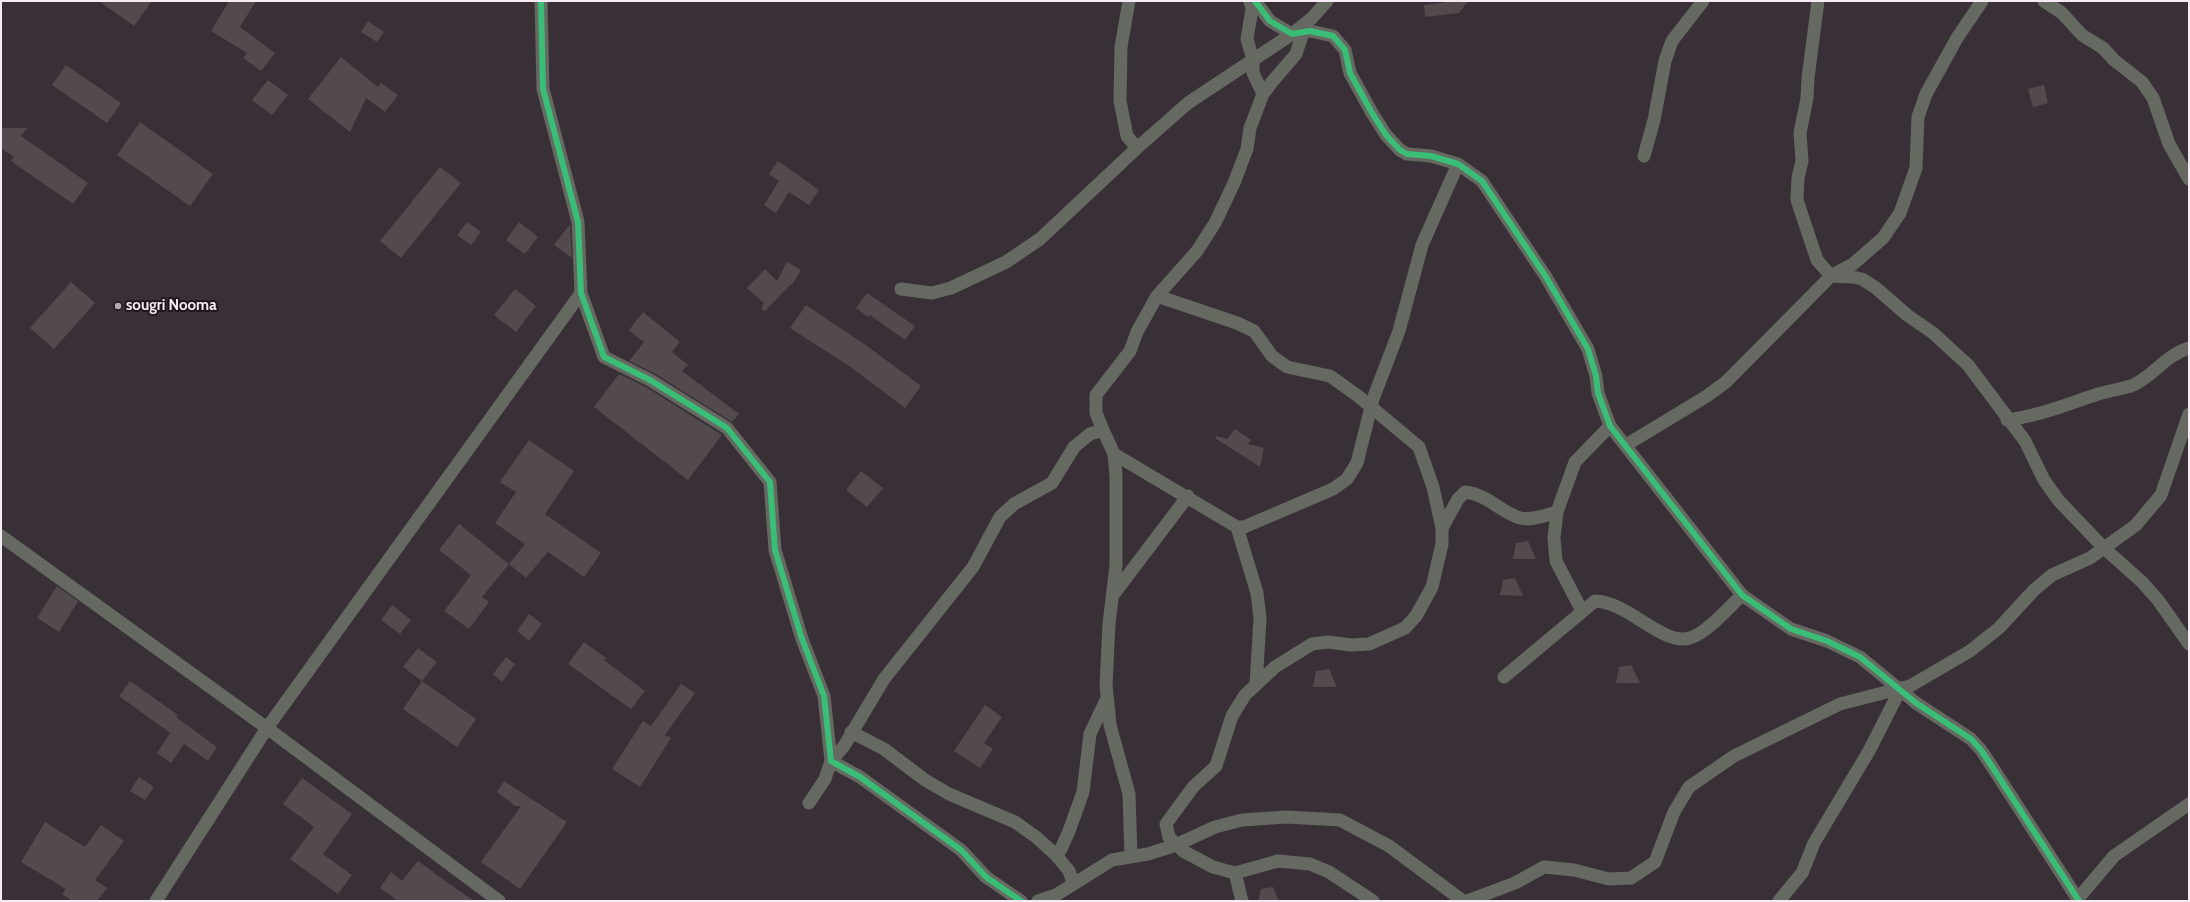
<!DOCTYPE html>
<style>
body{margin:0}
#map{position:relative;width:2190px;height:902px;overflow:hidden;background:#383036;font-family:Cabin,sans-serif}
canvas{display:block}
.frame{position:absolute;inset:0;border:2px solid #f5ebf4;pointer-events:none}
</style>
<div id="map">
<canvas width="2190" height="902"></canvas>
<div class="frame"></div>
</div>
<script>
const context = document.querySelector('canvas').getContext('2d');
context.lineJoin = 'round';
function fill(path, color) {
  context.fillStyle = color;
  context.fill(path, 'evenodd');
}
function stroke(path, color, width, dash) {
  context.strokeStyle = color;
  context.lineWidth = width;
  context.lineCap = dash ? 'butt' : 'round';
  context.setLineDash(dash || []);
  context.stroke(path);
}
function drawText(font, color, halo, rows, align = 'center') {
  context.font = font + ' Cabin,sans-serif';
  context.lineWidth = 4;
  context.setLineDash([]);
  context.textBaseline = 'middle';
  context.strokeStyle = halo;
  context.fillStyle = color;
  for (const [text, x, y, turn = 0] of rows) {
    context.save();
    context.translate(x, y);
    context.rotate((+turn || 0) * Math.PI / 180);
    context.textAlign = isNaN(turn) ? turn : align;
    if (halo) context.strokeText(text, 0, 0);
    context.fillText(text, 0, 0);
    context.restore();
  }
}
fill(new Path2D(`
 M99 1H152L134 26Z
 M229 1H256L240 27 275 53 261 71 243 58 247 53 211 31Z
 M1455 1H1468L1459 13 1425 17 1424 5Z
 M368 21 384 32 377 42 361 32Z
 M341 57 378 87 381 83 398 95 385 112 366 98 350 132 308 99Z
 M66 65 121 103 107 123 52 85Z
 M268 80 288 95 272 115 252 100Z
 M2044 85 2048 103 2033 107 2028 89Z
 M140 122 213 174 190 206 117 155Z
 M1 128H27L21 136 88 183 73 204 11 161 14 157 1 148Z
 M778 161 819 190 809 205 789 192 776 213 764 205 779 181 769 174Z
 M440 167 461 183 401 258 380 241Z
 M467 222 481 232 471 245 457 235Z
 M519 222 538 237 525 254 506 240Z
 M570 224 572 258 554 245Z
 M787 262 801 270 792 285 791 284 765 311 761 309 764 303 747 288 765 269 777 281Z
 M71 282 95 303 54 349 30 328Z
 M515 289 536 306 516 332 494 315Z
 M867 293 915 326 905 340 870 315 868 317 856 308Z
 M806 305 867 346 921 386 905 408 852 368 790 328Z
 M643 312 680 342 672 352 688 365 682 371 739 414 732 422 654 373 629 361 644 342 629 330Z
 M619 374 646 387 722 435 688 480 594 407Z
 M1235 429 1251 440 1248 444 1264 448 1260 467 1215 438 1216 436 1227 439Z
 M529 440 574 471 545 514 601 553 584 577 548 552 526 578 509 564 525 544 495 523 516 492 500 482Z
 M861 471 883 488 867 507 846 490Z
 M459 524 509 564 482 597 489 602 469 629 444 611 471 575 439 550Z
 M1528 541 1536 559H1513L1516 543Z
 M1515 578 1523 596 1500 595 1503 580Z
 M57 586 78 601 59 632 37 618Z
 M392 605 411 620 400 634 381 620Z
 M529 614 542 624 529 641 517 631Z
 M584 642 606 658 604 660 645 691 631 709 568 664Z
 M418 648 437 662 422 681 403 667Z
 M506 657 515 664 502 682 493 674Z
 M1631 665 1640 683H1616L1619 667Z
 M1329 669 1337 687H1313L1316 671Z
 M130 681 178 715 176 717 217 747 208 761 184 744 171 763 157 753 170 733 119 696Z
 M422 681 476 719 457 747 403 709Z
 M681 684 695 693 665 735 671 738 640 787 612 769 643 721 651 726Z
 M985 705 1002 717 984 743 993 749 980 768 954 751Z
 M139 777 154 787 145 800 130 791Z
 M302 778 352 814 323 854 352 875 338 894 290 859 314 827 283 804Z
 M504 781 567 822 520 889 481 862 521 806H515L497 792Z
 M45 822 85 847 101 825 124 841 95 880 107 888 97 901H72L62 894 66 889 21 862Z
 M418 861 448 883 474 901H398L380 888 391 872 402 881Z
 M1273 887 1279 901H1258L1261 889Z`), '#524a4c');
stroke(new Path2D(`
 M541 1 543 89 578 222 581 293 604 357 650 380 727 428 770 482 775 550 802 639 824 696 831 761 860 777 961 850 986 877 1021 901
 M1129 1 1121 47 1120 101 1127 136 1137 148
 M1250 1 1252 9 1247 39 1253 60V73L1263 94
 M1255 1 1270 21 1292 34 1310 31 1333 36 1345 50 1350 73 1372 113 1386 135 1400 150 1407 154 1431 156 1458 164 1482 181 1546 277 1588 349 1596 376 1598 393 1610 426 1742 595 1791 629 1827 641 1860 657 1916 703 1971 739 1981 750 1991 765 2079 901
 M1818 1 1808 78 1807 98 1800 133 1802 161 1798 178 1797 200 1817 260 1831 276 1852 277 1862 279 1876 288 1907 315 1933 333 1968 365 2025 441 2044 480 2059 501 2104 548 2142 582 2158 600 2189 644
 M2044 1 2062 13 2082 35 2103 48 2114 60 2142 82 2153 98 2169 144 2189 179
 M1644 156 1654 120 1665 61 1672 41 1703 1
 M901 289 932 293 951 288 1006 262 1040 239 1137 148 1188 103 1292 34 1312 18 1327 1
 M1157 296 1237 323 1254 331 1272 356 1287 367 1330 376 1358 396 1419 447 1433 487 1442 528
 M2007 420C2039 416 2068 404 2098 394 2109 391 2120 389 2131 386 2152 378 2165 355 2189 348
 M1103 430 1114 454 1116 476V565L1109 624 1106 685 1110 725 1129 794 1131 857
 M1626 445 1707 396 1726 382 1831 276 1853 264 1883 238 1900 213 1916 168 1918 117 1926 94 1957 38 1982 1
 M1114 454 1237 527H1244L1333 489 1347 479 1357 463 1373 399 1399 331 1422 245 1458 164
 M1237 527 1257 593 1260 618 1256 685
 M1 536 267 728 499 901
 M1113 595 1188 496
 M1582 611 1556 561 1554 538 1557 512 1575 462 1610 426
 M1504 677 1595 601C1629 602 1662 646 1690 638 1707 633 1729 607 1742 595
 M851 732 884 749 925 780 949 794 1015 822 1036 837 1056 855
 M809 803 825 779 831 761 844 746 884 679 973 567 1000 517 1014 504 1052 483 1074 447 1090 434 1103 430 1096 413V395L1130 351 1137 332 1157 296 1197 251 1215 223 1234 183 1247 149 1250 128 1263 94 1272 82 1296 54 1301 39 1292 34
 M1235 873 1242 901
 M1073 883 1069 871 1056 855 1061 849 1069 831 1083 792 1090 734 1107 698
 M156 901 267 728 581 293
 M1038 901 1056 895 1112 860 1148 854 1176 845 1215 827 1242 820 1286 817 1340 820 1389 846 1463 901
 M1373 901 1329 872 1310 864 1278 861 1235 873 1213 867 1183 851 1169 837 1166 824 1193 787 1216 766 1232 716 1245 695 1275 667 1312 644 1328 642 1351 645 1369 644 1405 628 1416 616 1432 587 1442 544V528L1458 499 1465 492C1487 494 1500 512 1520 518 1532 521 1546 515 1557 512
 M1467 901 1515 883 1544 867 1574 870 1609 879 1631 878 1655 862 1674 812 1689 787 1734 756 1840 704 1910 686 1970 651 1999 628 2034 590 2052 575 2090 558 2136 525 2161 495 2189 414
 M1779 901 1802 873 1814 843 1869 751 1900 690
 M2076 901 2114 856 2189 804`), '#656961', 13);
stroke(new Path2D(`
 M541 1 543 89 578 222 581 293 604 357 650 380 727 428 770 482 775 550 802 639 824 696 831 761 860 777 961 850 986 877 1021 901
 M1255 1 1270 21 1292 34 1310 31 1333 36 1345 50 1350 73 1372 113 1386 135 1400 150 1407 154 1431 156 1458 164 1482 181 1546 277 1588 349 1596 376 1598 393 1610 426 1742 595 1791 629 1827 641 1860 657 1916 703 1971 739 1981 750 1991 765 2079 901`), '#3abd76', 6);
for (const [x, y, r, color] of [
 [118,306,4,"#b3aab2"]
]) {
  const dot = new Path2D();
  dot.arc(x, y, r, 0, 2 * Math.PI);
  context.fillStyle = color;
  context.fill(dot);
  stroke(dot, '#1e171d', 1.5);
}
drawText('bold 15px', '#f5ebf4', '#1e171d', [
 ["sougri Nooma",126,306]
], 'left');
</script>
